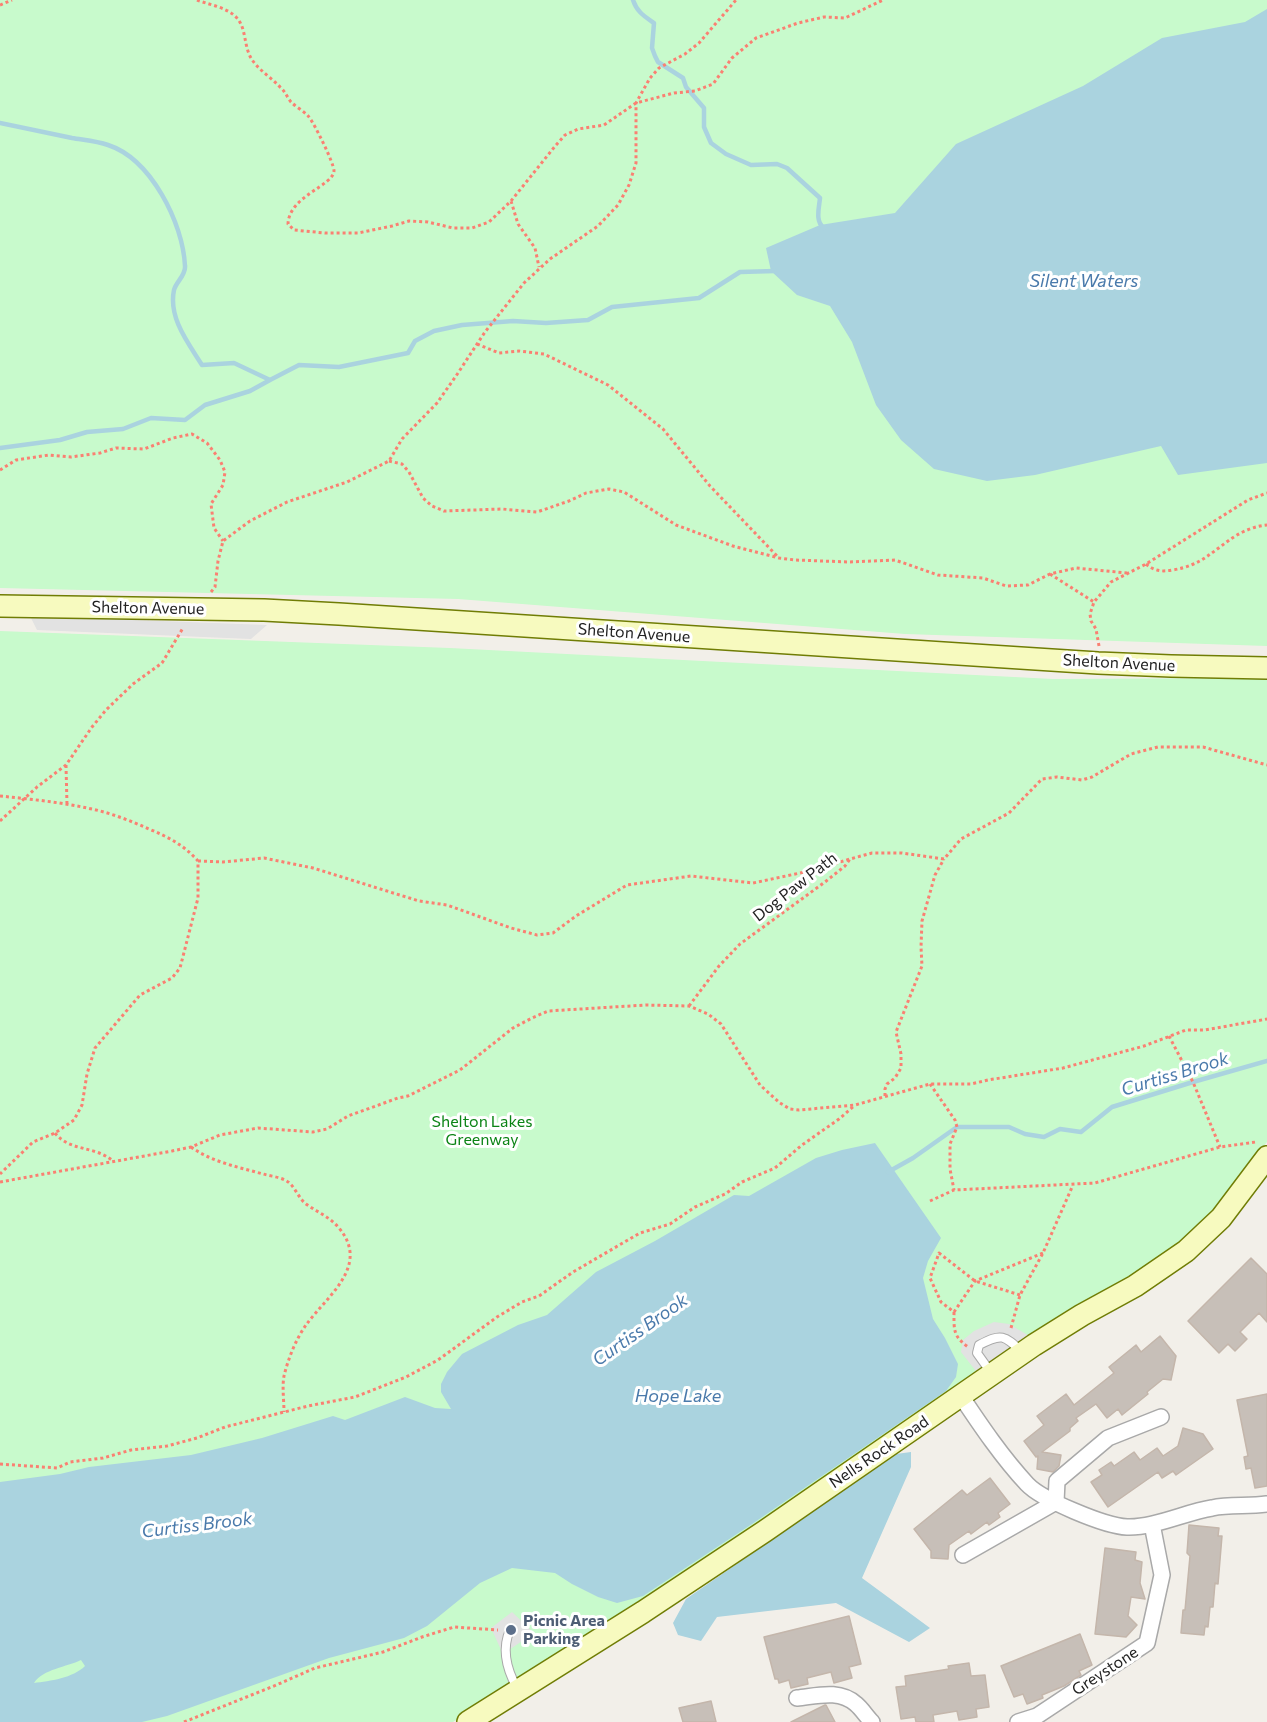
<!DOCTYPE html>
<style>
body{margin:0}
canvas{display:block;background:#f2efe9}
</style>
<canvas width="1267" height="1722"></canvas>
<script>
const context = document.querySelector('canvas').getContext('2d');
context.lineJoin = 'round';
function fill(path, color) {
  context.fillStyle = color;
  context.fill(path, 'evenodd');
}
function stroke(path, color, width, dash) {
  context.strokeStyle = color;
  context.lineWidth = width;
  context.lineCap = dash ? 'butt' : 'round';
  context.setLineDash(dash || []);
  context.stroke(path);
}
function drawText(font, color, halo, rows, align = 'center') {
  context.font = font + ' Commissioner,sans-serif';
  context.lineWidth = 6;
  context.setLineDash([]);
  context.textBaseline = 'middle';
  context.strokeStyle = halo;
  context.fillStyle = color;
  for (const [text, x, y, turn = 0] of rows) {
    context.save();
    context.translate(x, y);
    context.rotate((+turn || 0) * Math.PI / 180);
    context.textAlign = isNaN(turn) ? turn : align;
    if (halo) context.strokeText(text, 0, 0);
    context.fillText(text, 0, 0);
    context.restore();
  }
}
fill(new Path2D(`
 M0 0H1267V646L905 634 458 599 0 588Z
 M0 631 450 648 1053 679 1267 678V1142L1211 1214 1181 1244 1094 1299 929 1408 711 1558 453 1722H0Z`), '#c8facc');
fill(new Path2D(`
 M30 616 267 625 251 639 37 630Z
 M994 1322 1009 1324 1031 1337 979 1375 961 1352 963 1340 974 1331Z
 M512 1612 534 1633 503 1654 491 1628Z`), '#e2e2e2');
fill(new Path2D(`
 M1267 9V463L1178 475 1161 446 1035 475 987 481 934 469 901 440 876 405 852 342 830 306 797 295 771 271 766 248 820 225 895 213 956 144 1083 86 1162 38 1245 22Z
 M875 1143 941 1238 928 1261 923 1278 933 1319 945 1338 958 1364 956 1377 946 1391 752 1524 643 1596 617 1603 598 1597 572 1584 555 1573 512 1568 480 1583 427 1626 404 1638 329 1658 167 1716 142 1722H0V1482L60 1474 89 1467 191 1455 262 1438 333 1416 345 1420 405 1397 435 1408 451 1409 441 1392V1384L447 1372 462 1354 518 1325 547 1315 596 1272 655 1241 734 1195 749 1196 816 1158 842 1150ZM81 1660 85 1666C73 1678 50 1681 34 1683 43 1669 67 1667 81 1660Z
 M911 1452V1467L862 1578 930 1628 909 1642 836 1603 717 1617 701 1641 678 1635 673 1623 686 1599 896 1454Z`), '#aad3df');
stroke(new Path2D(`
 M633 0C637 12 644 16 654 23L652 48 655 56 658 62 683 78 686 87 704 108V127L711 143 726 154 751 165 777 164 787 168 820 198C819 208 815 222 824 228
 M0 123C24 128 48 133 72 138 83 140 96 141 108 145 151 159 183 223 185 266 186 275 176 282 174 290 168 318 189 344 202 365L234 363 270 380 299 365 339 367 408 353 415 341 434 331 462 325 513 321 546 323 588 320 612 307 699 298 740 272 775 271
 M0 448 60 440 87 432 123 429 151 418 185 420 205 405 250 391 270 380
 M888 1172 913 1158 957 1127H1009L1025 1134 1044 1137 1060 1129 1081 1132 1112 1107 1193 1082 1267 1061`), '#aad3df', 4.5);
const building = new Path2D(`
 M1251 1258 1267 1274V1322L1259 1313 1240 1332 1247 1339 1235 1351 1228 1344 1219 1353 1188 1321Z
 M1160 1336 1176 1356 1171 1380 1163 1379 1147 1392 1148 1394 1122 1415 1118 1409 1107 1418 1096 1404 1076 1418 1078 1421 1070 1428V1431L1042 1452 1061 1455 1059 1466 1053 1472 1037 1469 1038 1456 1036 1457 1024 1441 1044 1425 1037 1416 1066 1394 1074 1405 1114 1373 1109 1367 1136 1345 1141 1352Z
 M1267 1394V1486L1255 1488 1251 1468 1246 1469 1244 1457 1248 1456 1237 1400Z
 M1183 1428 1203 1434 1213 1449 1176 1475 1173 1471 1162 1478 1158 1472 1108 1507 1091 1482 1102 1475 1099 1470 1111 1462 1114 1466 1134 1452 1140 1460 1157 1448 1163 1456 1178 1446Z
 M990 1478 1010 1504 998 1513 1000 1517 989 1525 987 1522 971 1534 969 1531 949 1545 948 1559 931 1558V1551L914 1529 962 1490 967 1495Z
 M1189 1525 1219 1528 1218 1536H1222L1218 1584 1215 1583 1213 1607H1210L1208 1627 1205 1626 1204 1635 1181 1633 1183 1610H1185L1190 1556 1187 1553Z
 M1105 1548 1136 1552 1135 1560 1142 1562 1140 1583 1145 1599 1131 1597 1128 1616 1137 1625 1126 1637 1095 1634Z
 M849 1616 861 1664 849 1667 852 1678 834 1683 831 1672 807 1678 808 1684 791 1688 789 1680 779 1683 778 1679H775L764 1637Z
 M1080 1634 1092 1665 1079 1671 1081 1675 1064 1686 1042 1695 1043 1698 1027 1704 1023 1694 1014 1697 1001 1666Z
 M969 1663 971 1676 985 1675 989 1707 976 1709 977 1717 959 1720 957 1711 933 1715 934 1722H916L915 1717 901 1719 896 1687 906 1686 905 1676 949 1669 948 1666Z
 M711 1701 716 1722H683L679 1708Z
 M826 1705 835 1722H791L825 1705Z`);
fill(building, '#c7bfb8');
stroke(building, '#c4b6ab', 1.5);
const lane = new Path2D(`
 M992 1374 977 1353 979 1345C1002 1333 1004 1335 1022 1352
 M510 1630C501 1650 507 1670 517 1688`);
const street = new Path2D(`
 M961 1396C981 1426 1002 1457 1027 1484 1042 1500 1105 1526 1127 1527 1154 1528 1186 1512 1212 1508 1230 1504 1249 1507 1267 1504
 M963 1555 1056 1502 1057 1481 1108 1438 1161 1417
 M797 1698C817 1696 839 1689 856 1704 862 1709 866 1716 872 1722
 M1018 1722 1037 1716 1147 1643 1162 1575 1152 1524`);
const secondary = new Path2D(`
 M0 606 264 610 339 614 1098 663 1171 666 1267 668
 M468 1722 643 1612 765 1531 1034 1345 1082 1315 1135 1286 1186 1251 1221 1218 1267 1157`);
stroke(lane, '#a9a9a9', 10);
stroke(street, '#a9a9a9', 18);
stroke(secondary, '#707d05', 24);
stroke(new Path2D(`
 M197 0C210 5 225 7 235 16 247 27 243 44 251 58 258 70 271 77 280 87 285 91 287 97 291 102 296 107 304 111 309 117 314 123 334 163 334 171 333 186 289 196 288 224L294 230 325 233H358L392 226 409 221 428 222 453 228H472L489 222 511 201 556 145 565 135 578 129 604 125 636 103 674 93 695 91 713 84 732 58 756 38 798 23 824 17 845 18 883 0
 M0 5 12 0
 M511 201 518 224 535 248 539 267
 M477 344 499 353 519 351 544 354 608 385 663 429 710 486 778 557
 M389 461 402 464 409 472 423 498 432 506 444 511 502 509 537 512 569 501 586 493 609 489 624 492 676 525 733 546 779 558 795 560 850 562 895 560 938 575 983 578 1006 586 1028 585 1050 574 1076 568 1127 573
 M0 470 16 460 49 455 71 457 100 453 116 448 144 449 173 438 192 434 207 443 220 460 225 472 223 485 211 504 214 528 223 541
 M1146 564C1154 571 1162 572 1172 570 1202 566 1213 550 1237 535 1246 530 1256 526 1267 525
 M1050 574 1094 602
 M211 592 215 587 218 561 223 541 250 521 287 502 347 482 389 461 402 439 437 403 456 376 485 332 524 283 550 259 598 226 618 205 629 185 636 163V103L650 78 659 68 685 54 699 43 736 0
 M1099 646 1096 629 1091 621 1090 614 1094 602 1111 582 1146 564 1248 500 1267 493
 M66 765 67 805
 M0 796C29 799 59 802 87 808 108 812 129 820 149 829 168 837 184 845 198 861V898L180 968 172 978 140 995 95 1048 87 1074 82 1105 74 1120 55 1133 33 1142 0 1174
 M0 821 37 787 66 765 92 727 106 710 133 684 162 663 183 628
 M198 861 223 862 264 858 313 868 419 901 447 905 511 928 537 935 553 933 576 916 627 885 691 876 753 883 814 870 850 859
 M689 1006 719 966 740 944 825 882 845 866 850 859 872 853H902L944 859 961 839 1009 813 1042 779 1057 777 1082 780 1092 777 1131 754 1158 747H1203L1267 765
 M1169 1036 1193 1082 1220 1147
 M930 1084 955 1120 957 1127 950 1144V1169L954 1190
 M885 1096V1089L887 1084 895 1078 901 1068V1054L896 1032 922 966 921 947 922 921 935 875 944 859
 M55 1133C70 1152 94 1145 113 1161
 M191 1147C212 1162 238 1167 263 1174 270 1176 279 1177 285 1180 295 1185 298 1198 306 1204 317 1212 330 1217 339 1228 371 1266 326 1297 306 1325 296 1339 288 1359 284 1376 282 1387 284 1401 284 1412
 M0 1182 172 1151 191 1147 220 1135 258 1128 313 1132 327 1129 348 1116 398 1098 408 1096 460 1070 513 1028 532 1018 548 1011 646 1005 689 1006 708 1014 721 1024 760 1085 780 1103 790 1109 799 1110 855 1105 930 1084H971L988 1080 1063 1068 1144 1046 1186 1030H1205L1267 1019
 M930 1201 954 1190 1095 1183 1220 1147 1256 1142
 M1020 1295 975 1281 939 1253 930 1278 941 1302 954 1312 975 1281 1043 1253
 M954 1312C954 1330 953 1336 968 1347
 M1011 1328 1020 1295 1043 1253 1073 1185
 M0 1464 57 1468 70 1462 103 1458 131 1450 167 1446 197 1438 225 1427 308 1406 355 1397 406 1377 438 1360 497 1317 522 1302 539 1296 573 1272 640 1233 670 1224 695 1207 725 1194 742 1182 775 1168 802 1145 839 1119 854 1106
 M184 1722 274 1686 315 1668 383 1652 422 1637 454 1627 498 1630`), '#fa8072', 3, [3, 3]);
stroke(lane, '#fff', 8);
stroke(street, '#fff', 15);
stroke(secondary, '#f7fabf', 21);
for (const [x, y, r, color] of [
 [511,1630,6,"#5c6f8a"]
]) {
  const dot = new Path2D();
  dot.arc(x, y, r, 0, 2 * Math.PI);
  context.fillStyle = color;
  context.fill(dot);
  stroke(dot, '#fff', 2);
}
drawText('16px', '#222', '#fff', [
 ["Shelton Avenue",148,608,1],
 ["Shelton Avenue",634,633,4],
 ["Shelton Avenue",1119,663,3],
 ["Dog Paw Path",795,887,-38],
 ["Nells Rock Road",879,1452,-34],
 ["Greystone",1105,1671,-33]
]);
drawText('16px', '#0c8416', '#fff', [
 ["Shelton Lakes",482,1122],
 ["Greenway",482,1140]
]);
drawText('bold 16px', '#4e5e75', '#fff', [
 ["Picnic Area",523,1621],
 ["Parking",523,1639]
], 'left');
drawText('italic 18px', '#4a7aab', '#fff', [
 ["Silent Waters",1084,281],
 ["Curtiss Brook",1175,1074,-17],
 ["Curtiss Brook",640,1330,-35],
 ["Hope Lake",678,1396],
 ["Curtiss Brook",197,1525,-7]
]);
</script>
